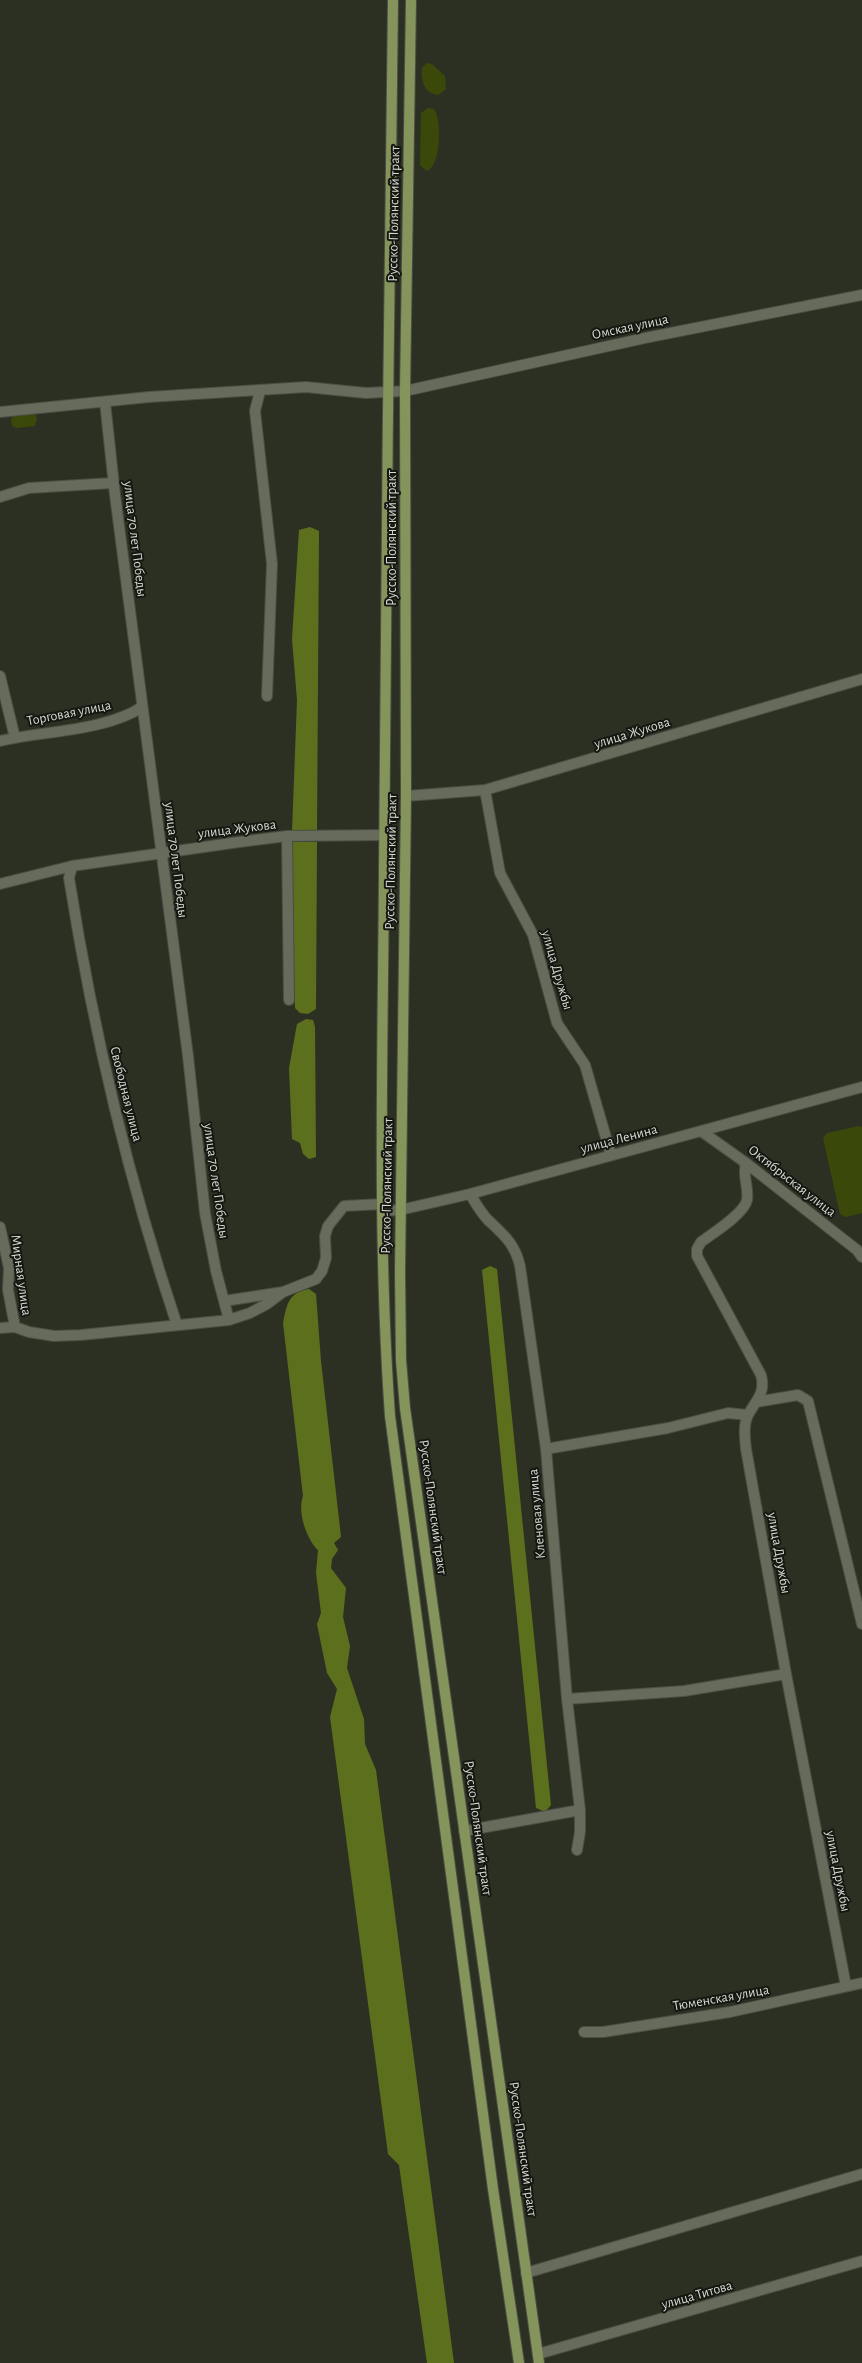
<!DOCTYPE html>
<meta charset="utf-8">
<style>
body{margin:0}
canvas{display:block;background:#2c3023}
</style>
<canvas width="862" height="2363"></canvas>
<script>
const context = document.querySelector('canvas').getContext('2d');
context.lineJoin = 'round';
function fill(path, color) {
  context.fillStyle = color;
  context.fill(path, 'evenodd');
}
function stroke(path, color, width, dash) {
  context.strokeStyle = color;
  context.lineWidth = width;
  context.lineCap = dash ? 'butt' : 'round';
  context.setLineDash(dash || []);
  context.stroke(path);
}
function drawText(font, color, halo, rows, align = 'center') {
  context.font = font + ' "Alegreya Sans",sans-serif';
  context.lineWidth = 4;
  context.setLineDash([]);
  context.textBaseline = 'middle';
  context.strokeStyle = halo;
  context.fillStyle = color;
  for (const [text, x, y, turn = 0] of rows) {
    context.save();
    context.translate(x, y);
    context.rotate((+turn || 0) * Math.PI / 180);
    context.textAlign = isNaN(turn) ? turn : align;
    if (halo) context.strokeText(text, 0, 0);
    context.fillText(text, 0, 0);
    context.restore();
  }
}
fill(new Path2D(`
 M427 63 432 64 445 76 446 89 438 95C424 93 421 81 422 68Z
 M428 108 434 109C442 119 441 166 427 171L420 165 421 113Z
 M34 413 37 418 35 426 17 428 12 426 11 420 13 415Z
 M859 1126 862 1127V1213L846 1217 840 1214 823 1138 827 1133Z`), '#3a4809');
fill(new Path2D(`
 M310 527 319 531 317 831H292L297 700 292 639 299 530Z
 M292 842H317L316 1009 308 1014 300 1013 295 1008 291 903Z
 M306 1019 313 1020 315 1027 316 1157 309 1159 303 1154 300 1143 292 1139 289 1068 297 1024Z
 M490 1266 497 1269 551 1805 545 1812 536 1808 482 1270Z
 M309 1289 316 1294 321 1361 341 1537 334 1543 338 1550 332 1559 331 1568 346 1588 343 1617 350 1646 347 1668 364 1719 365 1744 376 1770 454 2363H427L399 2165 388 2154 330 1717 337 1689 327 1673 317 1624 321 1613 316 1573 318 1550C307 1540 297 1512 303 1496L283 1323C287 1304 288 1293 309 1289Z`), '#5c6f1d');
const street = new Path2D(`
 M260 391 255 411 272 564 267 696
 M105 402 115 495 188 1056 205 1213 216 1271 229 1320
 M0 412 149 397 306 387 366 393 405 391 645 338 862 295
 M0 497 29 488 113 483
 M0 676 15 738
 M0 741C42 731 106 731 142 707
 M485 790 500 873 533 935 557 1023 585 1065 611 1155
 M406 796 485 790 862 679
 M287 836 289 1000
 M72 866 69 878C93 1030 128 1179 177 1325
 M0 884 72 866 239 842 287 836 385 835
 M701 1131 746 1163 857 1250 862 1257
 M746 1163C742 1176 749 1187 747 1200 744 1214 713 1233 701 1242L697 1249V1256L761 1375C766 1393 756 1400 748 1415 743 1425 745 1438 746 1449L786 1674 846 1986
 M470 1194C475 1202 481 1213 488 1220 504 1235 515 1244 520 1266L546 1449 567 1699 580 1810V1832L577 1850
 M382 1211 400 1210 470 1194 862 1087
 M0 1227 9 1268 8 1290 15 1327
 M224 1301 283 1292
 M0 1328 15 1327 29 1332 54 1336 81 1335 229 1320 250 1313 267 1304 283 1292 316 1279 322 1271 326 1258 325 1236 328 1226 344 1206 382 1204
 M756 1402 798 1395 808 1401 862 1624
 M546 1449 668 1428 728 1413 748 1415
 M567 1699 684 1691 786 1674
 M464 1831 580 1810
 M584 2032H603L730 2012 862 1983
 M526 2273 862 2174
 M538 2354 862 2261`);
const primary = new Path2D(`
 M393 0C389 289 386 579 384 868 383 1051 377 1234 390 1416L493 2189 519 2363
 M411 0 405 391 406 796 400 1272 401 1360 405 1408 539 2363`);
stroke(street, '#4b4e43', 12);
stroke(primary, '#4b4e43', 12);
stroke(street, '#666b5c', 10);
stroke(primary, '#84945b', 10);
drawText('14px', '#d7dad2', '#151711', [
 ["Русско-Полянский тракт",394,214,-89],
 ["Омская улица",630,327,-12],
 ["Русско-Полянский тракт",392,538,-90],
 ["улица 70 лет Победы",135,539,83],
 ["Торговая улица",69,713,-11],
 ["улица Жукова",632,733,-17],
 ["улица Жукова",237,829,-7],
 ["улица 70 лет Победы",176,860,83],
 ["Русско-Полянский тракт",391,862,-89],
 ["улица Дружбы",557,970,74],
 ["Свободная улица",126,1094,76],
 ["улица Ленина",619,1139,-15],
 ["улица 70 лет Победы",216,1181,82],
 ["Октябрьская улица",792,1181,38],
 ["Русско-Полянский тракт",387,1186,-89],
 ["Мирная улица",21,1275,82],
 ["Русско-Полянский тракт",433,1507,82],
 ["Кленовая улица",537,1514,-95],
 ["улица Дружбы",779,1553,80],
 ["Русско-Полянский тракт",478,1828,82],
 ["улица Дружбы",838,1871,79],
 ["Тюменская улица",721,1998,-10],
 ["Русско-Полянский тракт",523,2149,82],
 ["улица Титова",697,2295,-16]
]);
</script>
